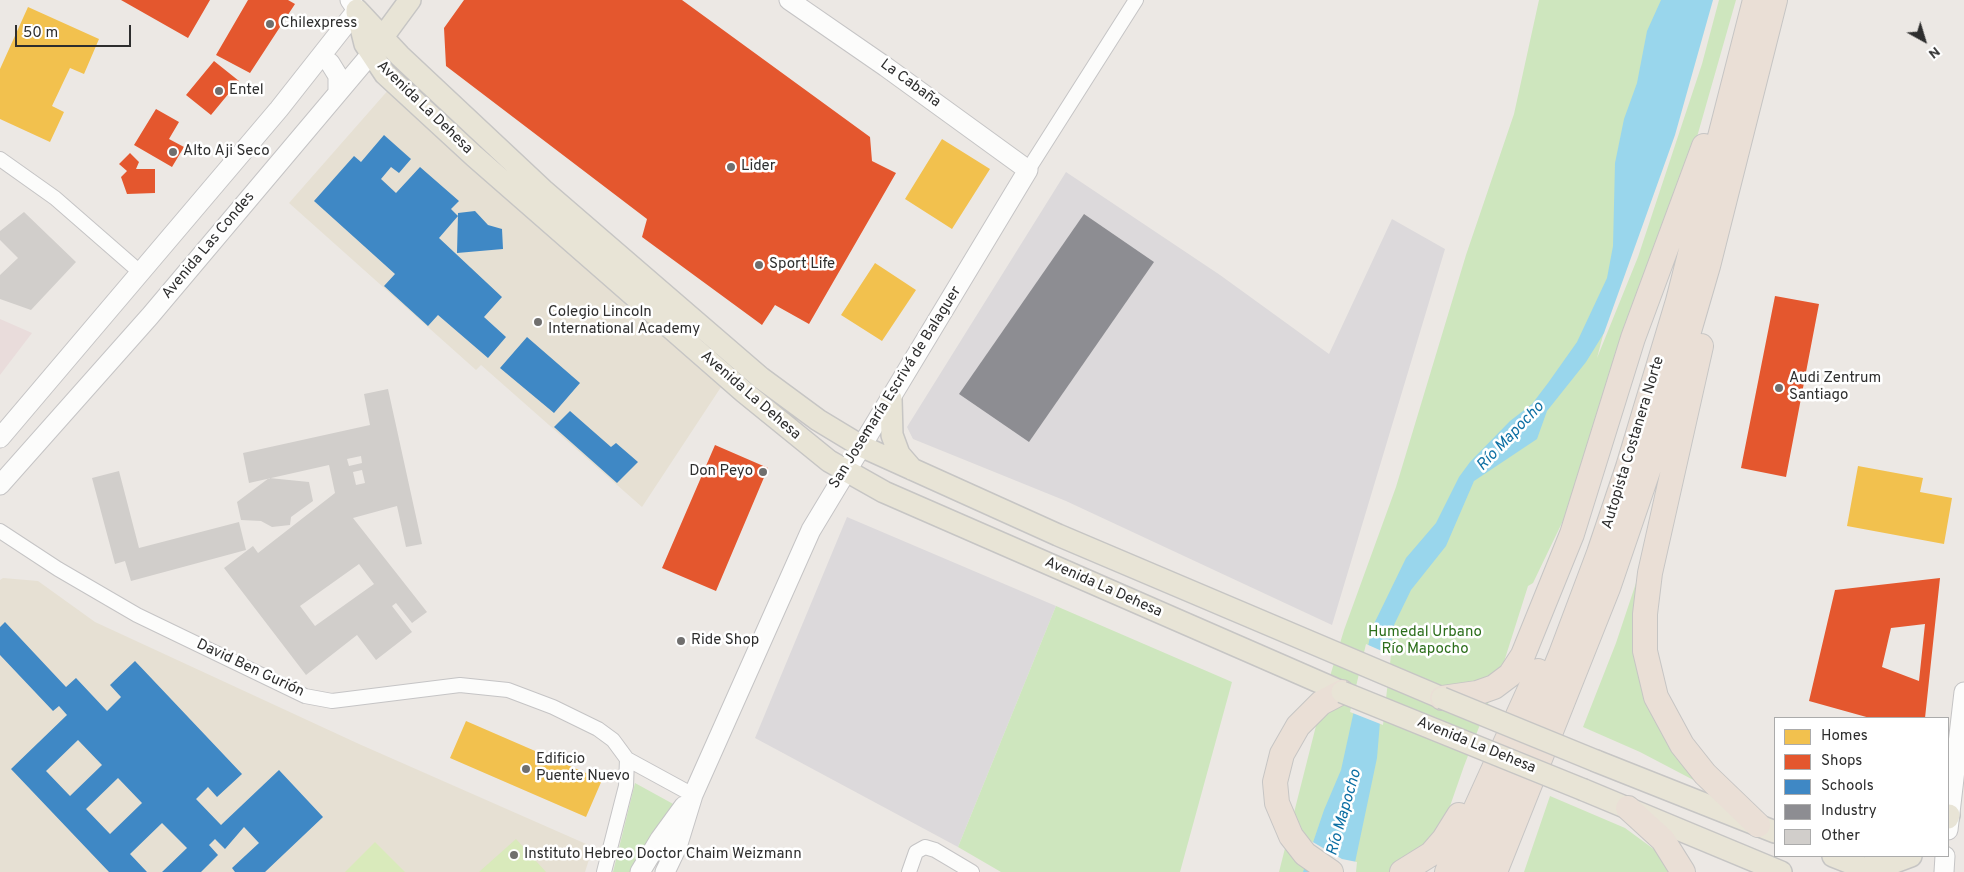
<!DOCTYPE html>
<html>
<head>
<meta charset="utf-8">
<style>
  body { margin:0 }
  #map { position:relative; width:1964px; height:872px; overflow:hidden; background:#ece8e4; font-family:Overpass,sans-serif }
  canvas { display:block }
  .legend { position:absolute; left:1774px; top:717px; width:175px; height:140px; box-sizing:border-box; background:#fff; border:1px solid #ababab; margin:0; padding:6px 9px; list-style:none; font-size:15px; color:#2e2e2e }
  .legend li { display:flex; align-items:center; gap:10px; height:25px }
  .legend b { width:25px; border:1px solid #ababab }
  .north { position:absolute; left:1899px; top:15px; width:50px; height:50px; -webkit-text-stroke:4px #fff; paint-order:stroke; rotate:141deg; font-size:14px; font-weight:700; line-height:20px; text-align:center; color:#2e2e2e }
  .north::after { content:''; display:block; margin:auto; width:18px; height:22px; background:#2e2e2e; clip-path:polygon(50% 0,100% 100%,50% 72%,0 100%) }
  .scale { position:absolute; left:15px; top:25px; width:116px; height:22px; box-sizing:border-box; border:2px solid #2e2e2e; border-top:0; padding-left:6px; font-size:15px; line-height:18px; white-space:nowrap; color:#2e2e2e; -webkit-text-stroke:4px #fff; paint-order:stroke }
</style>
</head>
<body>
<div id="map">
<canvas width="1964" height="872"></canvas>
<ul class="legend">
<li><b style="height:14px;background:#f2c14e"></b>Homes</li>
<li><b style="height:14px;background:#e4572e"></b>Shops</li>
<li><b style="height:14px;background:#3f88c5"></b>Schools</li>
<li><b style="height:14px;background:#8d8d92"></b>Industry</li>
<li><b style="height:14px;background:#d1cecb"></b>Other</li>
</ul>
<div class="north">N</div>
<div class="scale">50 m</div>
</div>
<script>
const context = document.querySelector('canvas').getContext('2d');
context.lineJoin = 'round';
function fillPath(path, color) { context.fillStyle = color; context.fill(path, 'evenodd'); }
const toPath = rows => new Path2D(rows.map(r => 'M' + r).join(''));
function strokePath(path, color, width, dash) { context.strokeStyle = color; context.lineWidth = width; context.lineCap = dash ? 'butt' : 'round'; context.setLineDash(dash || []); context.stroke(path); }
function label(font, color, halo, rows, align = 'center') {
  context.font = font + ' Overpass,sans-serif'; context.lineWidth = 5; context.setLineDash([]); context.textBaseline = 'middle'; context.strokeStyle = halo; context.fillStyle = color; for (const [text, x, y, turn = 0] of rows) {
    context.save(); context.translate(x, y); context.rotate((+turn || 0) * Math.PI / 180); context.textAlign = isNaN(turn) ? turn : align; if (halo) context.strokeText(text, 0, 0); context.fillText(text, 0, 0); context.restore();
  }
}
const industrial = toPath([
  [1066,172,1220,275,1329,354,1392,219,1445,249,1332,625,1066,501,913,439,907,427],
  [847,517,1056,606,958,847,755,738]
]);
const education = toPath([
  [390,88,723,384,642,507,481,365,476,370,289,203],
  [3,578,38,581,95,622,359,744,593,847,585,872,0,872,0,580]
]);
const medical = toPath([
  [0,319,32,333,0,375]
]);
const green = toPath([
  [1539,0,1711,0,1607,320,1597,358,1638,257,1702,64,1719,0,1736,0,1689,165,1571,504,1533,583,1528,586,1503,665,1464,766,1427,872,1279,872,1321,706,1344,630,1396,487,1466,255,1514,114],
  [1643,562,1643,635,1703,785,1640,752,1583,727,1616,643],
  [1056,606,1232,682,1180,872,1001,872,958,847],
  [635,783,675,805,632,872,613,872],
  [1550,796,1625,828,1655,850,1670,872,1524,872]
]);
const pitch = toPath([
  [516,839,546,872,479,872],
  [375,842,405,872,345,872]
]);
const water = toPath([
  [1661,0,1713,0,1675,135,1604,333,1586,362,1547,411,1537,439,1474,481,1446,546,1411,590,1394,625,1382,698,1377,758,1353,872,1303,872,1324,810,1341,770,1372,628,1406,558,1436,523,1459,477,1470,462,1510,421,1532,404,1548,383,1577,342,1607,278,1613,246,1615,163,1624,119,1637,83,1647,31]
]);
const pier = toPath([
  [1366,644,1391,655,1383,725,1350,712],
  [1311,841,1342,859,1357,862,1356,872,1316,872,1304,864]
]);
const homes = toPath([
  [28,7,99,39,84,74,70,68,52,106,64,112,50,142,0,119,0,69],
  [942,139,990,169,952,229,905,199],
  [875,263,916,290,882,341,841,315],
  [1858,466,1923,478,1920,492,1952,498,1944,544,1847,526],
  [466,721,602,780,586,817,450,758]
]);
const shops = toPath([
  [121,0,210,0,188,38],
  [248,0,288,0,295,4,250,73,216,55],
  [464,0,682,0,870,137,872,161,896,173,809,324,775,305,762,325,642,237,647,219,446,66,444,28],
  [214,61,239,81,211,115,186,95],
  [156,109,179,122,169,139,184,147,172,167,134,145],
  [130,153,139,162,136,169,155,169,155,193,127,194,121,177,127,171,119,164],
  [1775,296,1819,304,1786,477,1741,468],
  [715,445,768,468,716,591,662,568],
  [1940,578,1925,718,1870,718,1809,701,1835,590],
  [1925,624,1919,681,1882,667,1891,628]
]);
const schools = toPath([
  [384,135,411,159,399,173,391,167,381,179,396,193,420,167,459,201,451,209,458,216,439,238,502,297,484,317,506,337,488,358,438,315,428,326,384,286,395,274,314,201,354,156,361,162],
  [475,211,488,225,502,229,503,249,457,253,458,213],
  [527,337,580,383,554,413,500,368],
  [570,411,611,447,616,443,638,462,617,483,554,427],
  [5,622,66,687,76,678,107,711,121,697,110,685,135,661,242,774,217,797,208,787,196,799,221,825,279,770,323,817,265,872,235,872,232,868,259,843,244,827,225,849,215,839,209,845,218,855,201,872,162,872,187,848,162,823,130,854,147,872,109,872,11,769,67,715,59,706,53,711,0,655,0,627],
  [78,740,102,765,70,796,46,771],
  [118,778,142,803,110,834,86,809]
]);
const industry = toPath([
  [1084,214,1154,262,1029,442,959,394]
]);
const building = toPath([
  [24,212,76,262,31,310,0,299,0,275,18,258,0,240,0,231],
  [388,389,422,544,406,547,397,506,353,518,427,612,412,623,396,603,392,606,412,632,376,660,357,635,306,675,224,568,253,546,258,553,335,493,329,465,249,483,243,453,370,425,364,394],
  [361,456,362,463,349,466,347,459],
  [362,470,365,483,356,485,353,472],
  [359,564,374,584,315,626,300,606],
  [119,471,139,548,239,522,246,550,131,581,125,561,115,564,92,478],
  [269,478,309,482,313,501,291,517,290,525,272,527,261,521,241,520,237,502]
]);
const street = toPath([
  [0,159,55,198,141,273],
  [1028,170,1136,0],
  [0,531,58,569,137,615,305,696,332,701,460,685,508,690,553,707,598,729,613,740,627,759,693,795],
  [604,872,626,786,627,759],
  [909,872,916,852,925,847,935,850,972,872]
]);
const secondary = toPath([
  [321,56,330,63,338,76,338,93],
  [0,438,279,109,357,10,350,0],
  [0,485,150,316,370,55],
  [1948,830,1964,692],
  [640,872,660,839,684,806],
  [665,872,677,847,693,795,811,530,1028,170,886,67,789,0],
  [1944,872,1945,856]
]);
const primary = toPath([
  [357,10,400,56,543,190,761,378,818,420,861,446,1058,535,1442,698],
  [357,12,365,44,385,74,474,156,744,392,829,461,884,492,1342,692],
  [374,49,410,0],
  [891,399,892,435,899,454,912,469],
  [1596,761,1775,832],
  [1584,790,1781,872],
  [1948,818,1949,815],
  [1833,856,1873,872],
  [1863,868,1887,865,1911,856]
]);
const highway = toPath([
  [1701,346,1650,573,1645,614,1645,651,1656,697,1682,745,1705,774,1758,825],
  [1442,698,1477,693,1494,687,1510,675,1523,655,1572,534,1633,338,1704,146],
  [1628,808,1663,840,1683,872],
  [1331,872,1305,854,1291,836,1277,803,1275,782,1282,754,1298,726,1321,703,1342,692],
  [1402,872,1431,854,1444,839,1459,815],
  [1447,872,1538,671],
  [1472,872,1561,654,1599,553,1628,467,1678,301,1755,0],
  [1495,872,1608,588,1650,465,1708,266,1775,0]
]);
const primaryBridge = toPath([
  [1342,692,1584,790],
  [1442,698,1596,761]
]);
const markers = [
  [270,24,5,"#706f6e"],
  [219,91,5,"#706f6e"],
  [173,152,5,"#706f6e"],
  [731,167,5,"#706f6e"],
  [759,265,5,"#706f6e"],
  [538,322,5,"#706f6e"],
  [1779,388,5,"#706f6e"],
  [763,472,5,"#706f6e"],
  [681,641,5,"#706f6e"],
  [526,769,5,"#706f6e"],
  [514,855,5,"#706f6e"]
];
const poiNames = [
  ["Chilexpress",280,24],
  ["Entel",229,91],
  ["Alto Aji Seco",183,152],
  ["Lider",741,167],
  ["Sport Life",769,265],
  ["Colegio Lincoln",548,313],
  ["International Academy",548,330],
  ["Audi Zentrum",1789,379],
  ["Santiago",1789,396],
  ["Don Peyo",753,472,"right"],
  ["Ride Shop",691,641],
  ["Edificio",536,760],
  ["Puente Nuevo",536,777],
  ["Instituto Hebreo Doctor Chaim Weizmann",524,855]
];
const streetNames = [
  ["La Cabaña",910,84,36],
  ["Avenida La Dehesa",424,108,44],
  ["Avenida Las Condes",209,246,-50],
  ["San Josemaría Escrivá de Balaguer",896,388,-58],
  ["Avenida La Dehesa",750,396,41],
  ["Autopista Costanera Norte",1634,443,-73],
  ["Avenida La Dehesa",1103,588,24],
  ["David Ben Gurión",250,669,25],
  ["Avenida La Dehesa",1476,746,22]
];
const parkNames = [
  ["Humedal Urbano",1425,633],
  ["Río Mapocho",1425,650]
];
const waterNames = [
  ["Río Mapocho",1511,437,-46],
  ["Río Mapocho",1345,813,-74]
];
fillPath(industrial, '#dcd9db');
fillPath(education, '#e6e0d3');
fillPath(medical, '#e9dcdb');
fillPath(green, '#cee6be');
fillPath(pitch, '#d9eabb');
fillPath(water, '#99d6ec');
fillPath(pier, '#ece8e4');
fillPath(homes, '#f2c14e');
fillPath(shops, '#e4572e');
fillPath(schools, '#3f88c5');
fillPath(industry, '#8d8d92');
fillPath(building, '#d1cecb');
strokePath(street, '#c5c4c5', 16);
strokePath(secondary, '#c5c4c5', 21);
strokePath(primary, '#c6c5c4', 24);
strokePath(highway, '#c6c5c4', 26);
strokePath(street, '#fcfcfb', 14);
strokePath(secondary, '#fcfcfb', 19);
strokePath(primary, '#e8e4d6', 21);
strokePath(highway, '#eadfd6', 24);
strokePath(primaryBridge, '#c6c5c4', 24, []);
strokePath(primaryBridge, '#e8e4d6', 21);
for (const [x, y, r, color] of markers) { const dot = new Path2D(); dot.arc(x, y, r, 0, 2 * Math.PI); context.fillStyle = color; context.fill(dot); strokePath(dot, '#fff', 2); }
label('15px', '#2e2e2e', '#fff', poiNames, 'left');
label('15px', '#2e2e2e', '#fff', streetNames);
label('15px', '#2c6e1b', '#fff', parkNames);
label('italic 16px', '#0d6fa3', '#fff', waterNames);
</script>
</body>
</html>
